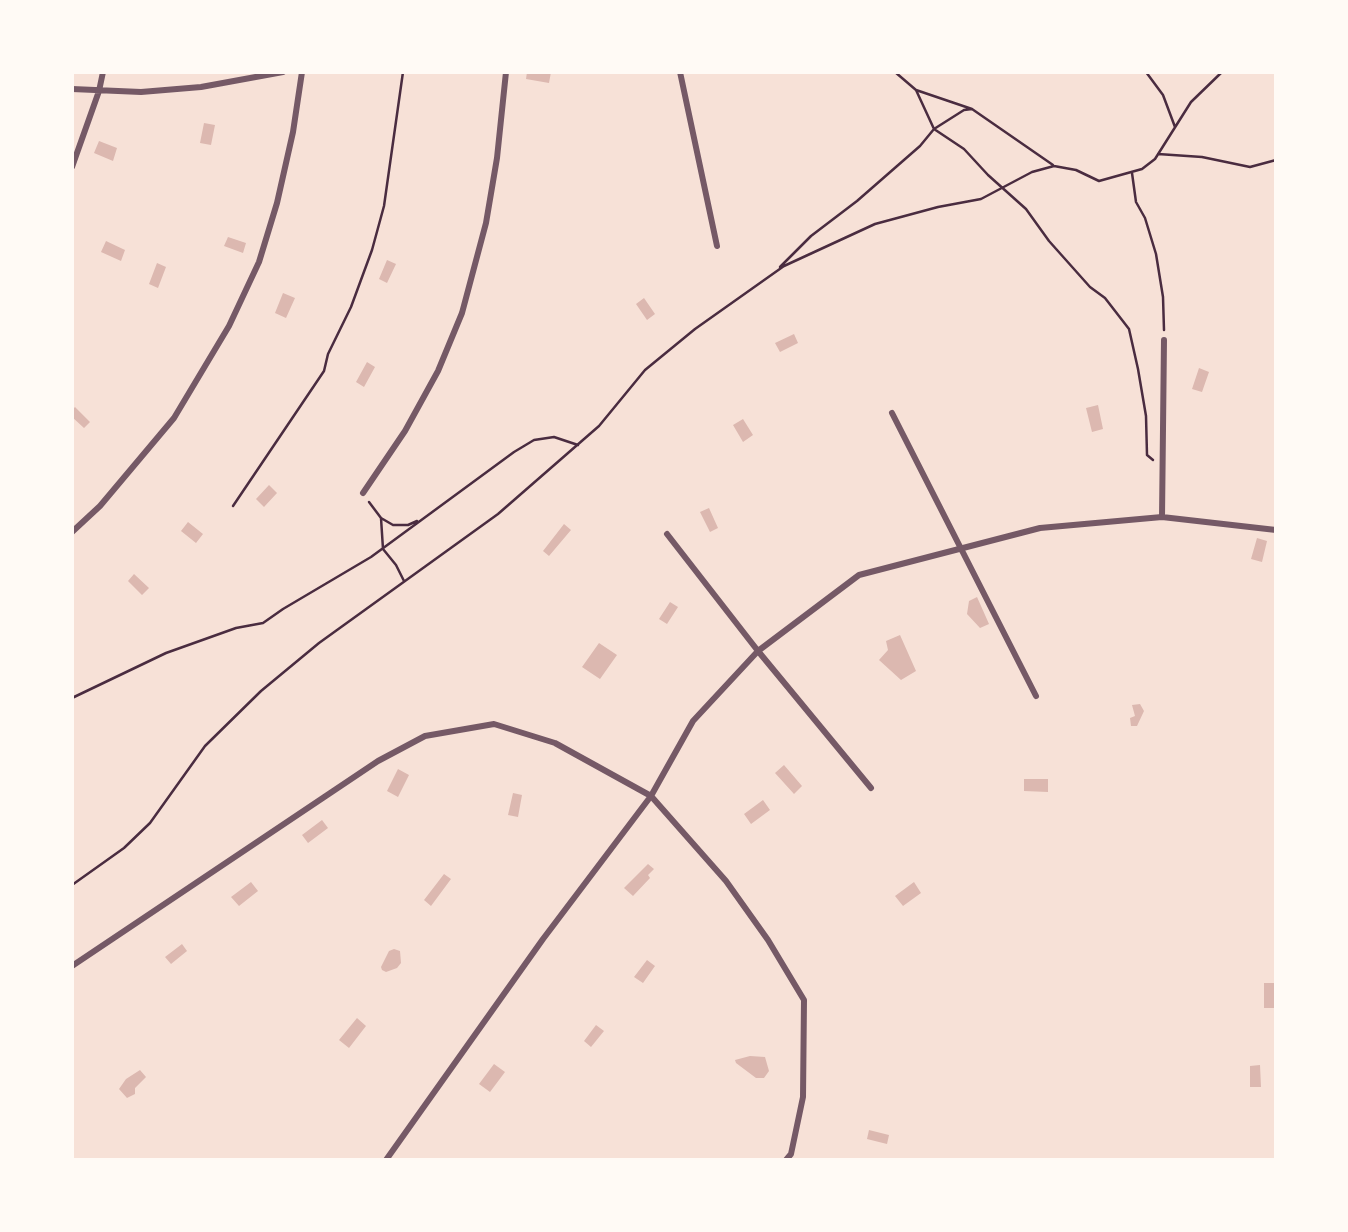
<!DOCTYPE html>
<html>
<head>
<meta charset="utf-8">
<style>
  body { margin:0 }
  #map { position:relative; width:1348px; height:1232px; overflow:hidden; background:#f7e1d7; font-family:"PT Sans",sans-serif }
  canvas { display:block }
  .frame { position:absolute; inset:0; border:74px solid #fffaf5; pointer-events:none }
</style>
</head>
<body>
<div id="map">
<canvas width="1348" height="1232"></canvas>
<div class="frame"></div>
</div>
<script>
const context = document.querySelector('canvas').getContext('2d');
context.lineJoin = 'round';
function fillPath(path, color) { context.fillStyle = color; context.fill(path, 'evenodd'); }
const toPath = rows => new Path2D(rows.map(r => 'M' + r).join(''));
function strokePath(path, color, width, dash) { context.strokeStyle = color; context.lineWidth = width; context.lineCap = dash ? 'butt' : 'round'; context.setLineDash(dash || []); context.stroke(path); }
const water = toPath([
  [527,72,551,72,549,83,526,79],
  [204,123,215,125,211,145,200,143],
  [99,141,117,148,113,161,94,153],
  [228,237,246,243,243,253,224,246],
  [106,241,125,250,121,261,101,252],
  [387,260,396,264,387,283,379,279],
  [157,263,166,267,158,288,149,284],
  [283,293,295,298,286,318,275,313],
  [644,298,655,314,647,320,636,304],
  [794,334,798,343,780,352,775,343],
  [367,362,375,367,364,387,356,382],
  [1199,368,1209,372,1202,392,1192,389],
  [1098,405,1103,429,1092,432,1086,408],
  [75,407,90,422,84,428,72,417,72,410],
  [743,419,753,435,743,442,733,425],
  [269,485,277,493,264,507,256,499],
  [709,508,718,528,710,532,700,512],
  [188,522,203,534,196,543,181,531],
  [564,524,571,530,549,556,543,551],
  [1257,538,1267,541,1262,562,1251,559],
  [134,574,149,588,142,595,128,581],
  [977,597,989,624,980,628,967,614,969,601],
  [670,602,678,607,667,624,659,619],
  [900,635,916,671,901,680,879,660,888,650,886,641],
  [599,643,617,655,600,679,582,667],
  [1140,704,1144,711,1137,726,1131,726,1130,718,1135,716,1132,705],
  [784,765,802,786,794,794,775,773],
  [398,769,409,775,398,797,387,791],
  [1024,779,1048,779,1048,792,1024,791],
  [513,793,522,795,518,817,508,815],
  [763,800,770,810,751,824,744,814],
  [322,820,328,828,308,843,302,835],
  [648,864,654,869,648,875,650,878,633,896,624,888],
  [444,874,451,879,431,906,424,900],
  [251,882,258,891,239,906,231,897],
  [914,882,921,893,903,906,895,896],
  [182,944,187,951,171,964,165,957],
  [394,949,400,951,401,963,397,968,386,972,382,970,381,967,389,951],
  [647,960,655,966,643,983,634,977],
  [1264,983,1276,983,1276,1008,1264,1008],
  [357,1018,366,1026,349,1048,339,1040],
  [596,1025,604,1031,591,1047,584,1041],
  [750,1056,765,1057,769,1071,764,1078,756,1078,736,1063,735,1060],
  [494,1064,505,1072,490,1092,479,1084],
  [1260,1065,1261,1087,1250,1087,1250,1066],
  [140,1070,146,1077,135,1088,135,1094,127,1098,119,1089,126,1079],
  [869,1130,889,1135,887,1144,867,1139]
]);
const path = toPath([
  [895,72,916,90,934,129,964,149,988,175,1026,209,1049,241,1090,287,1105,298,1129,329,1138,369,1146,416,1147,455,1153,460],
  [1146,72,1163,95,1175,127],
  [916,90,972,109,1053,165],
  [1158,154,1202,157,1250,167,1276,160],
  [1132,173,1136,202,1145,218,1156,254,1163,297,1164,330],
  [780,267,811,236,857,201,920,146,934,129,964,110,972,109],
  [369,502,381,518,393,525,408,525,417,521],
  [233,506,324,371,328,354,351,307,372,250,384,206,403,72],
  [381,518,383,549,396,565,404,581],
  [72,698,166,653,236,628,263,623,283,609,371,557,514,452,534,440,554,437,578,445],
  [72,885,124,848,150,823,205,746,261,691,319,643,498,514,599,426,645,370,695,329,784,266,875,224,938,207,981,199,1032,172,1054,166,1076,170,1099,181,1142,169,1155,159,1191,102,1222,72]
]);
const minor = toPath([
  [680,72,717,246],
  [72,89,141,92,201,87,283,72],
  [72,167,99,91,103,72],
  [892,413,1036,696],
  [363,493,405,431,438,371,462,313,486,223,497,158,506,72],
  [1162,517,1164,340],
  [72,532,100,506,174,418,229,326,259,262,277,203,293,132,302,72],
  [667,534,758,651,871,788],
  [72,966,378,761,425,736,494,724,555,743,651,796,726,881,768,940,804,1000,803,1097,791,1154,786,1160],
  [386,1160,543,939,651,796,693,721,758,651,859,575,1040,528,1162,517,1276,530]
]);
fillPath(water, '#dcb8b0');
strokePath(path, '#4a2c40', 2.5);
strokePath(minor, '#755966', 6);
</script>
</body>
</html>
